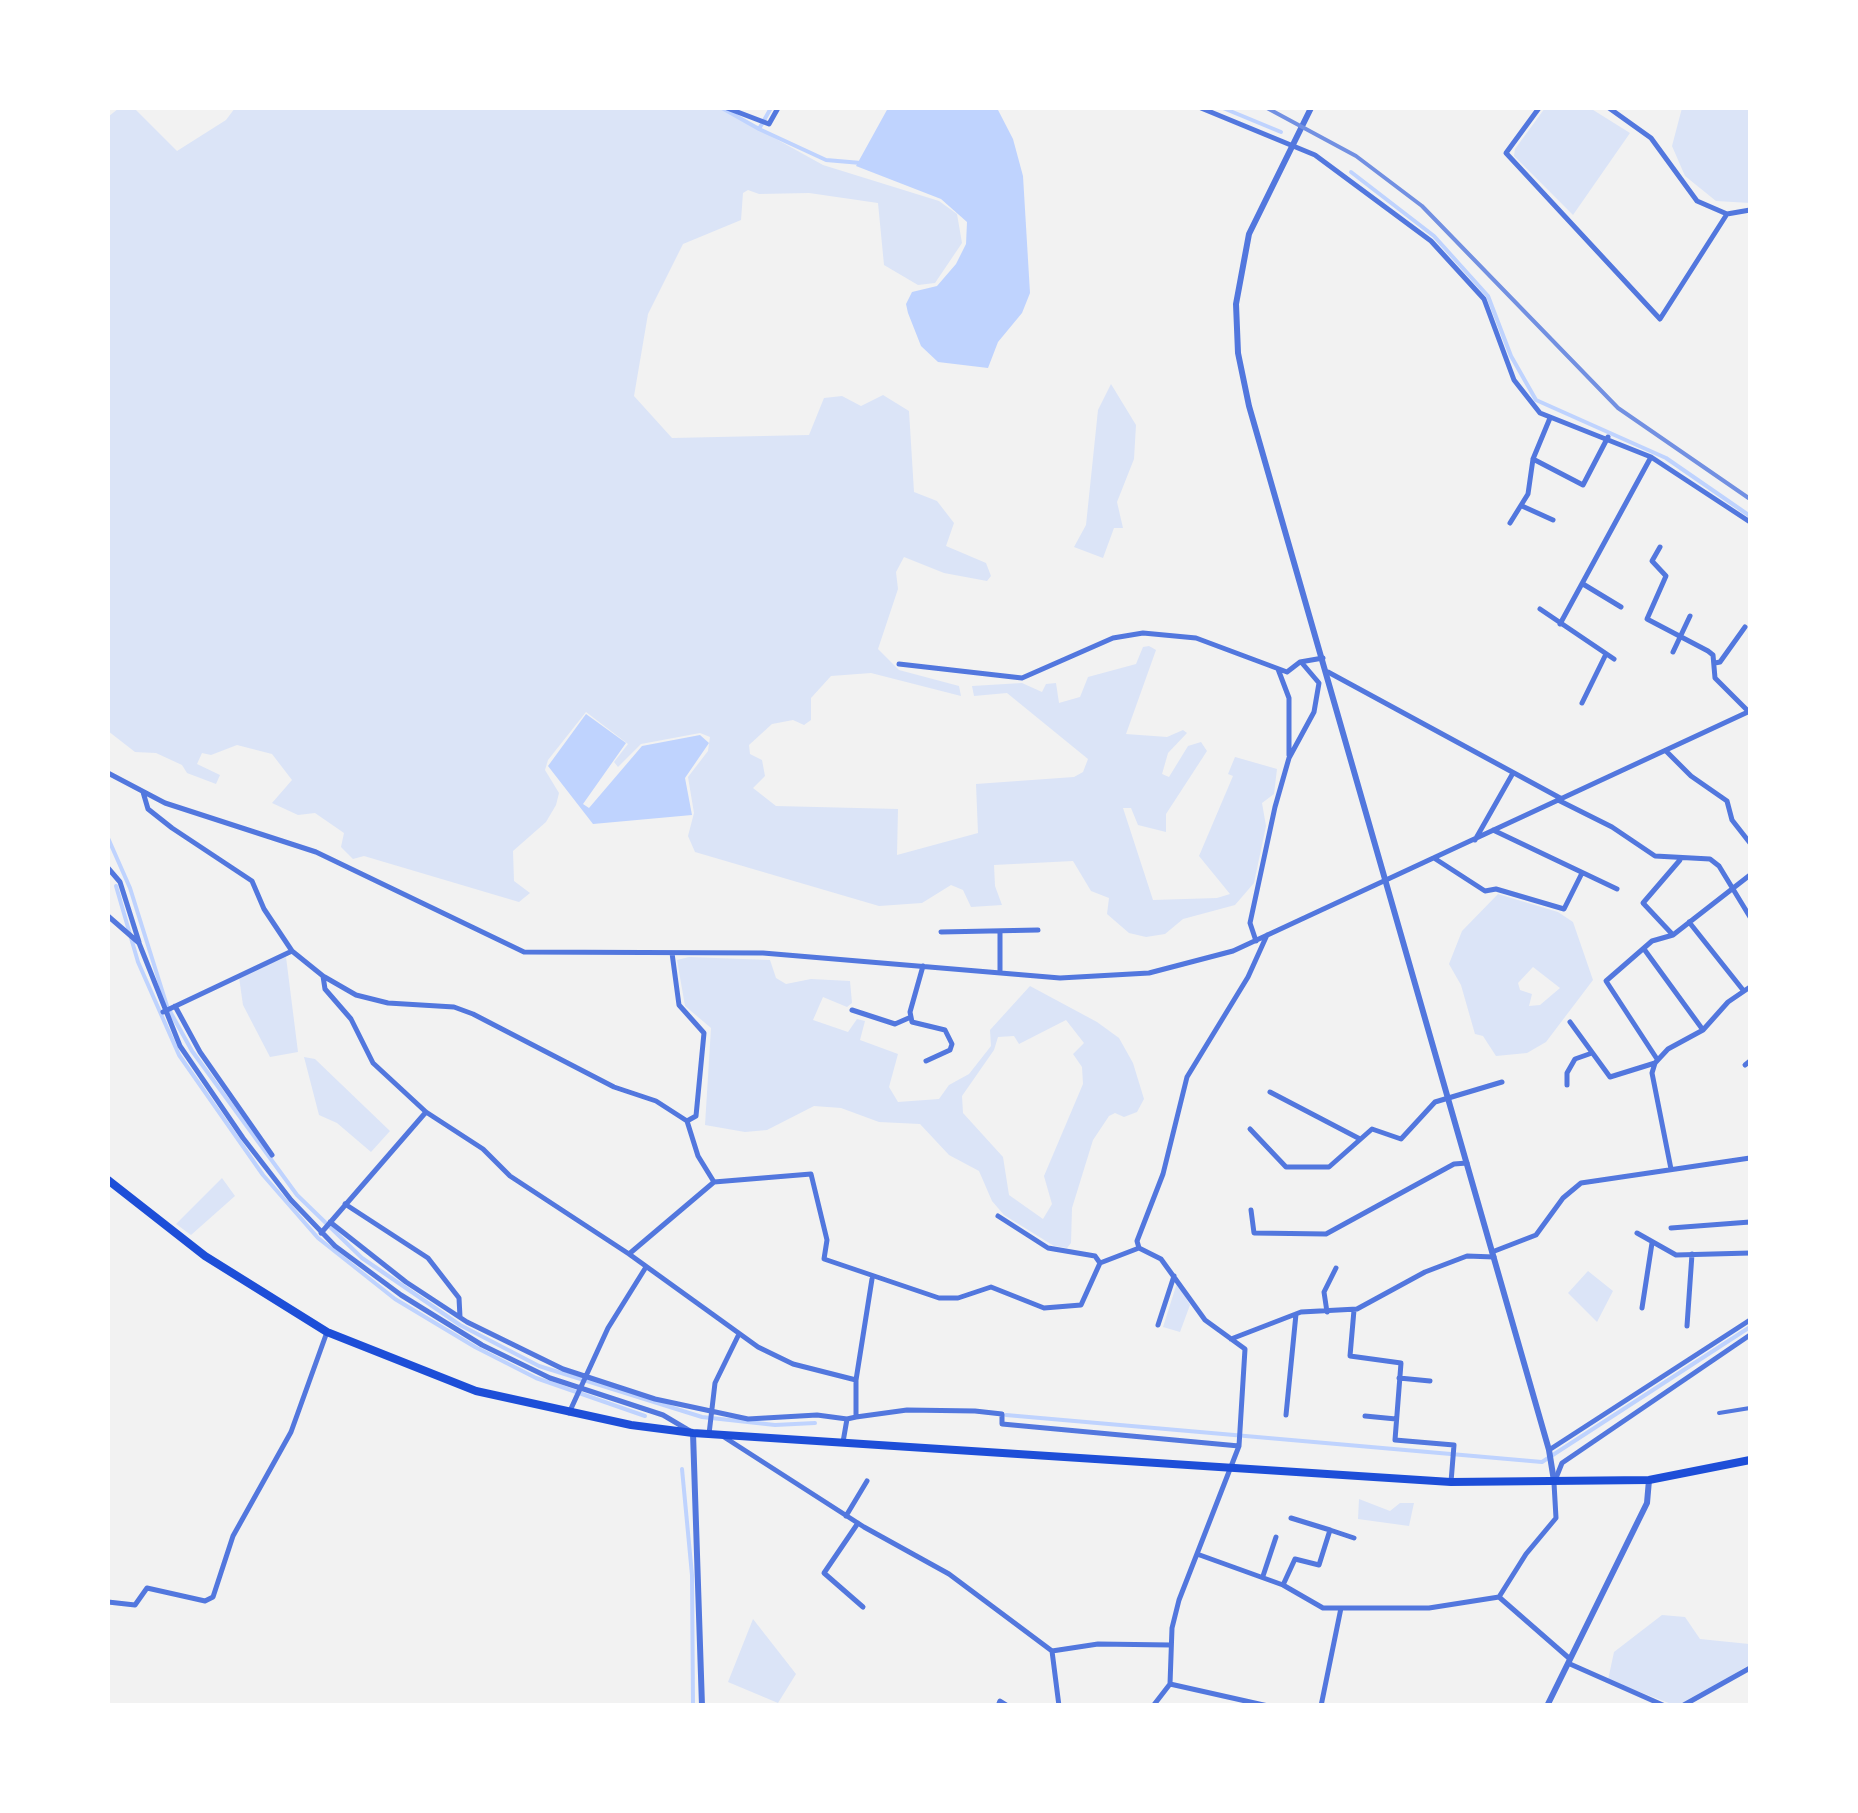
<!DOCTYPE html>
<html>
<head>
<meta charset="utf-8">
<style>
  body { margin:0 }
  #map { position:relative; width:1858px; height:1813px; overflow:hidden; background:#f2f2f2; font-family:"Source Serif 4",serif }
  canvas { display:block }
  .frame { position:absolute; inset:0; border:110px solid #fff; pointer-events:none }
</style>
</head>
<body>
<div id="map">
<canvas width="1858" height="1813"></canvas>
<div class="frame"></div>
</div>
<script>
const context = document.querySelector('canvas').getContext('2d');
context.lineJoin = 'round';
function fillPath(path, color) { context.fillStyle = color; context.fill(path, 'evenodd'); }
const toPath = rows => new Path2D(rows.map(r => 'M' + r).join(''));
function strokePath(path, color, width, dash) { context.strokeStyle = color; context.lineWidth = width; context.lineCap = dash ? 'butt' : 'round'; context.setLineDash(dash || []); context.stroke(path); }
const green = toPath([
  [119,108,134,108,177,151,226,120,235,108,720,108,823,165,939,201,957,214,962,243,935,283,918,285,884,265,878,203,809,193,759,194,748,190,743,193,741,220,683,244,648,314,634,396,672,438,809,435,824,398,842,396,861,406,883,395,909,411,914,492,937,501,954,523,946,546,986,563,991,576,987,581,944,573,904,557,896,572,898,589,878,649,899,670,959,686,961,696,871,673,831,676,811,698,811,720,804,725,793,720,772,724,749,745,750,754,762,760,765,776,753,788,776,806,898,809,897,855,978,833,976,784,1074,777,1083,772,1088,759,1007,693,974,696,972,686,1022,683,1042,692,1046,684,1056,683,1059,703,1080,697,1088,677,1136,664,1143,647,1149,646,1156,650,1126,734,1167,737,1183,730,1187,733,1168,753,1162,774,1169,777,1188,746,1201,742,1207,751,1166,814,1166,832,1138,825,1131,808,1123,808,1153,900,1217,898,1230,894,1199,856,1233,776,1228,774,1235,757,1277,769,1274,794,1262,803,1266,826,1254,883,1235,905,1183,919,1165,934,1146,937,1129,933,1107,914,1109,898,1091,891,1073,861,994,865,995,886,1002,905,971,907,963,890,951,885,922,903,879,906,695,852,688,836,694,813,688,777,708,751,710,737,700,733,641,744,618,767,614,762,628,744,586,712,548,760,545,770,559,793,556,805,546,822,513,851,514,881,530,893,519,902,364,856,353,859,341,847,344,833,315,813,298,815,272,803,292,780,272,754,237,745,211,755,202,753,197,764,220,775,216,784,187,773,182,765,156,753,135,752,108,731,108,117],
  [1545,108,1590,108,1630,133,1573,215,1514,156,1515,149],
  [1682,108,1750,108,1750,203,1716,201,1685,176,1672,146],
  [1111,384,1136,425,1134,459,1117,502,1123,528,1114,528,1103,558,1074,547,1086,525,1098,410],
  [1498,894,1558,912,1573,922,1593,980,1546,1042,1527,1053,1496,1056,1483,1036,1475,1034,1461,985,1449,964,1462,931],
  [1533,967,1560,988,1540,1005,1529,1006,1532,994,1520,990,1518,983],
  [286,957,298,1052,270,1057,243,1005,239,977],
  [689,957,770,960,776,978,786,984,811,979,850,981,852,1003,847,1007,823,997,813,1020,848,1032,857,1019,865,1021,860,1040,898,1054,889,1087,898,1102,939,1099,949,1085,969,1074,991,1046,990,1030,1030,986,1097,1022,1119,1038,1133,1063,1144,1099,1137,1112,1124,1117,1115,1113,1109,1116,1093,1140,1072,1208,1071,1243,1067,1248,1054,1246,1004,1215,992,1201,979,1171,949,1155,920,1124,879,1122,841,1108,814,1106,767,1130,745,1132,705,1125,711,1028,685,1006,677,960],
  [1066,1020,1084,1043,1073,1054,1082,1067,1083,1084,1044,1176,1052,1204,1043,1219,1009,1195,1003,1157,963,1113,962,1096,994,1050,998,1037,1014,1036,1019,1044],
  [304,1057,315,1059,390,1131,371,1152,337,1123,319,1115],
  [222,1178,235,1196,191,1235,176,1224],
  [1588,1271,1613,1291,1597,1322,1568,1293],
  [1177,1283,1190,1305,1180,1332,1163,1327],
  [1359,1499,1390,1511,1400,1503,1414,1503,1409,1526,1358,1519],
  [1662,1615,1685,1617,1700,1639,1749,1644,1749,1665,1691,1700,1674,1705,1608,1680,1614,1652],
  [753,1619,796,1674,778,1703,728,1682]
]);
const water = toPath([
  [888,108,997,108,1013,139,1023,176,1030,293,1022,313,998,342,988,368,938,362,921,346,908,313,906,304,912,292,937,286,956,264,966,244,967,222,941,199,856,166],
  [586,714,626,743,583,804,589,808,642,746,700,735,709,743,685,778,692,815,593,824,548,766]
]);
const stream = toPath([
  [722,108,759,129,771,108],
  [1223,108,1281,132],
  [759,129,826,160,861,163],
  [1351,172,1434,236,1488,296,1511,356,1536,400,1666,458,1750,516],
  [108,838,130,888,167,1006,192,1051,297,1195,362,1258,460,1325,539,1366,702,1417,775,1425,815,1423],
  [116,886,138,962,179,1055,263,1175,318,1238,395,1299,475,1347,536,1378,645,1416],
  [1006,1415,1542,1462,1750,1327],
  [682,1469,692,1575,693,1706]
]);
const pedestrian = toPath([
  [1719,1413,1750,1408]
]);
const minor = toPath([
  [727,108,769,124,778,108],
  [1201,108,1315,155,1431,241,1484,299,1514,380,1540,413,1651,457,1750,522],
  [1539,108,1506,153,1660,319,1727,214],
  [1609,108,1651,138,1697,201,1727,214,1750,210],
  [1533,459,1583,485,1608,437],
  [1522,506,1553,520],
  [1510,523,1528,494,1533,459,1550,418],
  [1660,547,1652,561,1666,576,1647,619,1708,651,1713,655,1715,678,1749,712],
  [1583,584,1621,607],
  [1540,609,1614,659],
  [1560,624,1651,457],
  [1673,652,1690,616],
  [1715,663,1720,662,1745,627],
  [899,664,1022,678,1113,638,1143,633,1196,638,1287,672,1300,662,1323,658],
  [1278,669,1289,698,1289,755],
  [1328,672,1562,799],
  [1582,703,1606,654],
  [1666,751,1691,776,1727,801,1732,820,1750,843],
  [108,773,165,803,316,852,524,952,763,953,1060,978,1149,973,1233,951,1750,711],
  [143,792,148,809,172,828,252,881,264,909,292,951,323,976,356,995,388,1003,454,1007,473,1014,614,1087,656,1101,687,1121,698,1156,714,1182],
  [1558,800,1612,827,1655,856,1710,859,1719,866,1750,917],
  [1493,830,1617,889],
  [1475,840,1513,773],
  [1434,858,1485,891,1496,889,1564,909,1582,873],
  [108,868,120,882,139,942],
  [108,916,139,943,180,1046,243,1138,291,1200,335,1246,401,1295,482,1345,550,1378,663,1415,690,1431],
  [1689,922,1743,990],
  [1000,931,1000,973],
  [941,932,1038,930],
  [1673,935,1643,903,1680,860],
  [1256,941,1250,923,1275,807,1289,758,1314,712,1319,683,1302,663],
  [1644,949,1703,1030],
  [672,953,679,1005,704,1033,696,1116,687,1121],
  [923,966,910,1012,912,1022,945,1030,952,1044,950,1050,926,1061],
  [323,976,325,989,351,1019,373,1063,426,1112,483,1149,510,1176,629,1254,758,1347,793,1364,856,1380],
  [175,1006,200,1052,272,1155],
  [852,1010,895,1024,911,1017],
  [163,1012,292,951],
  [1570,1022,1610,1077,1655,1063],
  [1657,1059,1606,981,1652,941,1673,935,1750,875],
  [1745,1065,1750,1061],
  [1567,1085,1567,1073,1575,1059,1592,1053],
  [1270,1092,1360,1139],
  [1250,1129,1286,1167,1329,1167,1372,1129,1401,1139,1435,1102,1502,1082],
  [1671,1169,1652,1073,1655,1063,1668,1049,1703,1030,1728,1002,1750,987],
  [345,1204,428,1258,459,1298,460,1317],
  [1251,1210,1254,1233,1326,1234,1454,1164,1467,1163],
  [998,1216,1048,1248,1095,1256,1100,1263],
  [330,1222,406,1282,467,1322,563,1369,655,1399,748,1419,817,1415,847,1419],
  [1671,1228,1750,1222],
  [321,1233,426,1112],
  [1637,1233,1676,1255,1750,1253],
  [1492,1252,1536,1235,1563,1198,1581,1183,1750,1158],
  [629,1254,714,1182,811,1174,827,1240,824,1259,939,1298,958,1298,991,1287,1044,1308,1081,1305,1100,1263,1139,1248],
  [1642,1308,1652,1243],
  [1354,1310,1350,1356,1401,1363,1395,1440,1454,1445,1451,1482],
  [1327,1312,1324,1292,1336,1268],
  [1158,1325,1174,1276],
  [1687,1326,1692,1254],
  [1231,1339,1301,1312,1357,1309,1425,1272,1467,1256,1494,1257],
  [1399,1378,1430,1381],
  [569,1413,608,1328,646,1267],
  [1286,1415,1296,1314],
  [1365,1416,1396,1419],
  [856,1417,907,1410,975,1411,1002,1414,1002,1424,1239,1446],
  [709,1434,715,1383,739,1334],
  [724,1437,864,1527,949,1574,1052,1651,1059,1706],
  [843,1442,847,1419,856,1417,856,1380,872,1279],
  [1549,1450,1750,1320],
  [846,1516,867,1481],
  [858,1523,824,1573,863,1607],
  [1330,1530,1354,1538],
  [1197,1554,1283,1585,1323,1608,1429,1608,1499,1597,1570,1659],
  [1263,1576,1276,1537],
  [1283,1585,1295,1559,1319,1565,1330,1530,1291,1518],
  [1499,1597,1526,1554,1556,1518,1554,1483,1562,1463,1750,1335],
  [108,1602,135,1605,147,1588,205,1601,213,1597,233,1536,291,1432,327,1332],
  [1052,1651,1098,1644,1171,1645],
  [1570,1664,1665,1706],
  [1170,1684,1268,1706],
  [998,1706,1000,1701,1008,1706],
  [1153,1706,1170,1684,1172,1628,1179,1600,1239,1446,1245,1349,1205,1320,1161,1259,1139,1248,1137,1241,1163,1174,1187,1077,1248,977,1267,935],
  [1321,1706,1341,1608],
  [1682,1706,1750,1668]
]);
const tertiary = toPath([
  [1311,108,1249,234,1236,304,1238,353,1249,406,1549,1450,1554,1481],
  [693,1433,702,1706],
  [1547,1706,1647,1503,1649,1480]
]);
const trunk = toPath([
  [108,1180,205,1256,327,1332,476,1391,631,1425,693,1433,1451,1482,1649,1480,1750,1460]
]);
const rail = toPath([
  [1267,108,1356,156,1422,206,1618,408,1750,499]
]);
fillPath(green, '#dbe4f7');
fillPath(water, '#bfd3fe');
strokePath(stream, '#bfd3fe', 4);
strokePath(pedestrian, '#5277de', 4);
strokePath(minor, '#5277de', 5);
strokePath(tertiary, '#5277de', 6);
strokePath(trunk, '#1d4ed8', 8);
strokePath(rail, '#7290e2', 4);
</script>
</body>
</html>
